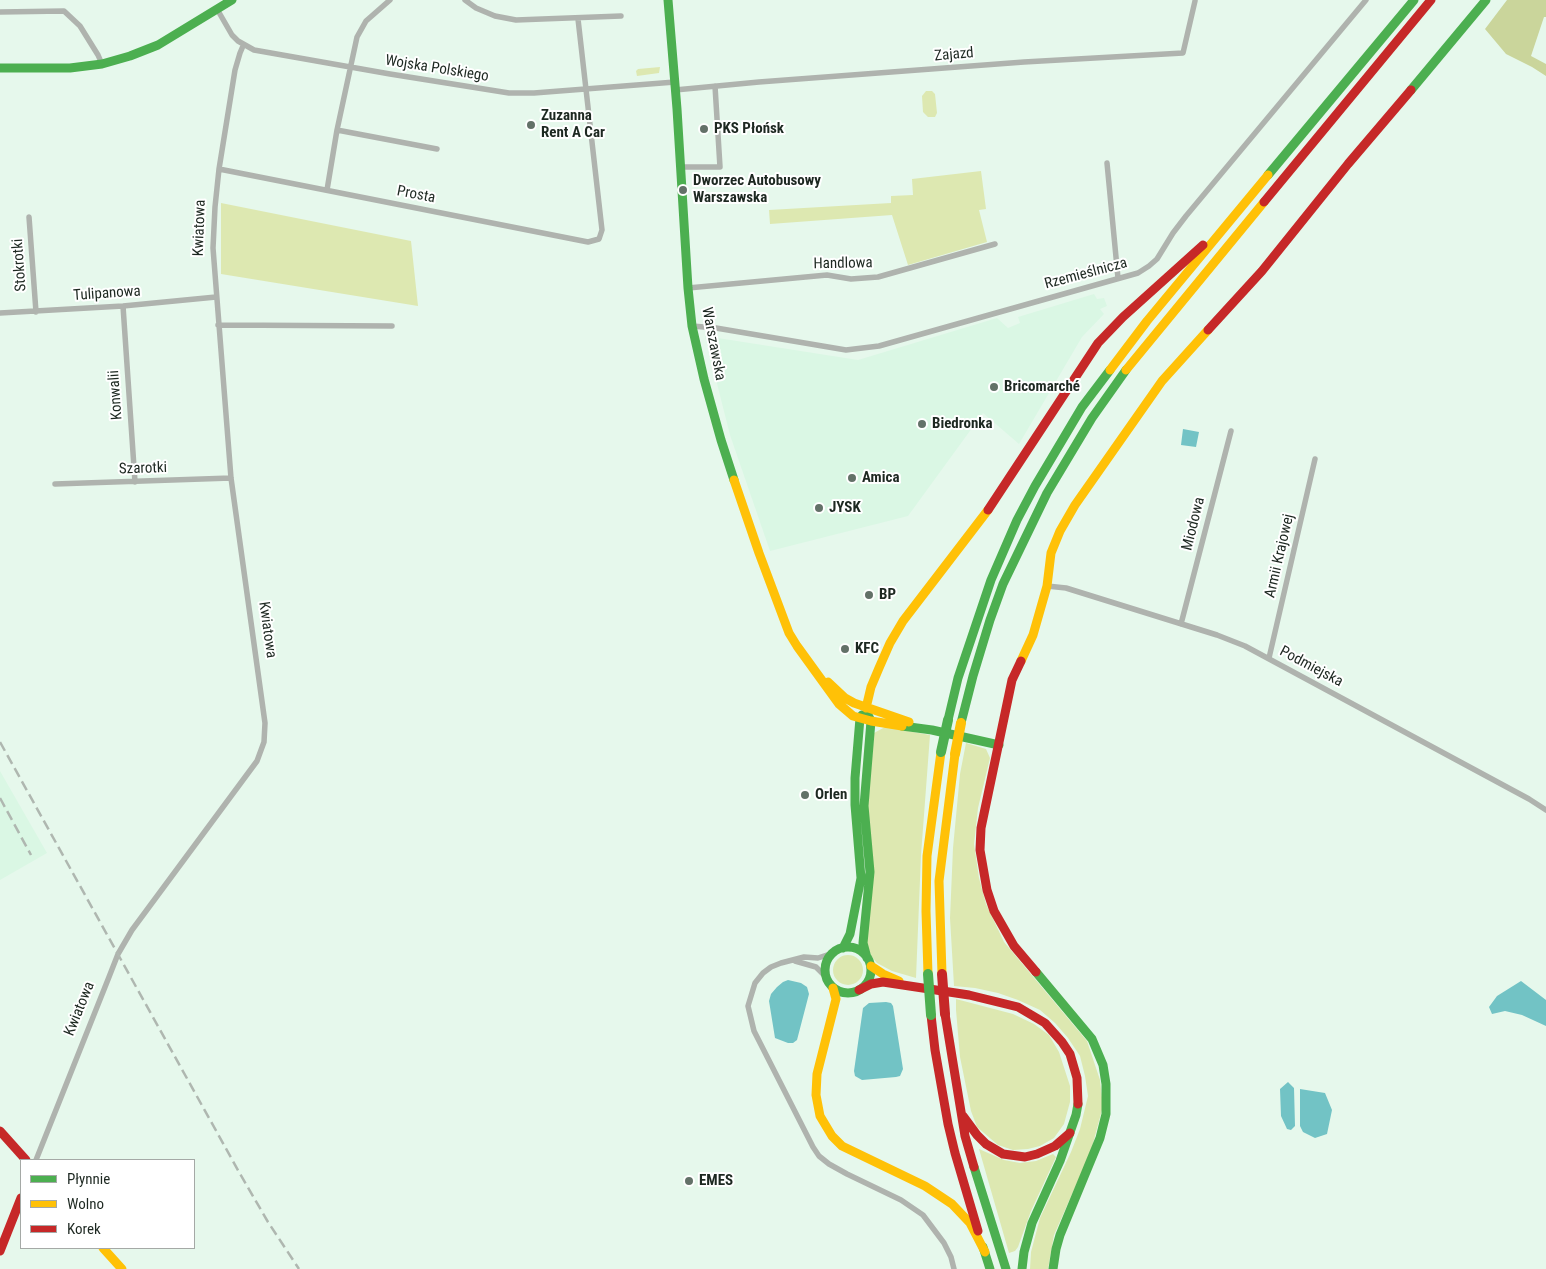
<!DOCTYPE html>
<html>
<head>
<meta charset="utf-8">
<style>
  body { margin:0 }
  #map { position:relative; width:1546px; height:1269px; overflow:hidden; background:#e6f8ec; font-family:"Roboto Condensed",sans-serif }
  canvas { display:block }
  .legend { position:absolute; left:20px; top:1159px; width:175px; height:90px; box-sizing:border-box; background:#fff; border:1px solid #a5a9a6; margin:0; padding:6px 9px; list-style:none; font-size:15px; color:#1d2821 }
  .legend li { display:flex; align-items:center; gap:10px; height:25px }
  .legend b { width:25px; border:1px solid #a5a9a6 }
</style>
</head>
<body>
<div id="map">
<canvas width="1546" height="1269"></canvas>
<ul class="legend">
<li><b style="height:6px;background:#4caf50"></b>Płynnie</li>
<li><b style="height:6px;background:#ffc107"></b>Wolno</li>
<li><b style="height:6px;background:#c62828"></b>Korek</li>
</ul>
</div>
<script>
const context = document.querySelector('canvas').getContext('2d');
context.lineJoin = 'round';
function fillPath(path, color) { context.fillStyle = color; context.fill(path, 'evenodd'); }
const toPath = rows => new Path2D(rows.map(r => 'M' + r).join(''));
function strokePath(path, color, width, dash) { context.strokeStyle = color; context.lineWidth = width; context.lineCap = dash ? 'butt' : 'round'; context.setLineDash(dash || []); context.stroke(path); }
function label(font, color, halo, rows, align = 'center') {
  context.font = font + ' "Roboto Condensed",sans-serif'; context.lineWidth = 4; context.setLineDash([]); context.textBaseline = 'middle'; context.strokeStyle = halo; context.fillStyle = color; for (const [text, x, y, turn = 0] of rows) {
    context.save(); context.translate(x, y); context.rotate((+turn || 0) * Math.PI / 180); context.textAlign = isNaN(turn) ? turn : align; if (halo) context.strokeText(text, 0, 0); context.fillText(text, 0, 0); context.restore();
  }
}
const built = toPath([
  [1094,294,1097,299,1104,298,1107,306,1100,309,1104,314,1082,337,1019,444,983,413,908,516,770,551,730,435,705,336,858,360,997,318,1008,328,1020,323,1018,317],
  [0,771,47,853,0,880]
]);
const green = toPath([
  [660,67,659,73,637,76,636,71,638,69],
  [926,91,932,91,935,94,937,113,935,117,928,117,923,112,922,96],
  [981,171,986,209,979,210,987,242,908,265,892,215,770,224,769,210,891,203,891,196,913,195,912,179],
  [221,203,411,241,418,306,221,274],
  [885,727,930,735,921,855,916,978,892,971,877,963,872,957,866,944,868,804,874,733],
  [966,743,986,749,990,758,978,808,974,844,979,878,986,904,1004,942,1087,1041,1100,1080,1103,1106,1091,1151,1054,1235,1048,1269,1030,1269,1031,1252,1040,1218,1071,1152,1080,1129,1088,1096,1085,1076,1080,1056,1068,1038,1055,1023,1040,1010,1018,1000,998,993,975,988,954,986,950,918,953,848,960,774],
  '833 970a15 15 0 1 1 30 0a15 15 0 1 1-30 0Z',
  [956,999,1013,1014,1034,1024,1049,1035,1059,1052,1070,1086,1070,1102,1064,1124,1054,1138,1040,1146,1028,1149,1013,1150,998,1145,977,1127,971,1111,960,1057,956,1010],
  [979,1149,1004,1160,1020,1163,1036,1161,1053,1154,1056,1157,1031,1211,1018,1247,1015,1251,1009,1253]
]);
const forest = toPath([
  [1507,0,1546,0,1546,17,1544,17,1531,56,1546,64,1546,76,1532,67,1506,54,1485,29]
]);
const water = toPath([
  [1183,429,1199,432,1196,447,1181,445],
  [788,980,801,983,807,987,809,994,797,1040,793,1043,788,1043,775,1038,769,1001,771,994,777,987,783,982],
  [1521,981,1546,1000,1546,1026,1522,1015,1505,1011,1492,1014,1489,1007,1497,996],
  [886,1002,891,1003,893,1006,903,1069,900,1076,896,1077,862,1080,855,1076,854,1071,863,1008,869,1003],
  [1288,1082,1294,1088,1295,1126,1291,1130,1287,1129,1281,1116,1280,1089],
  [1300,1089,1325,1093,1332,1110,1327,1134,1315,1138,1303,1132,1300,1126]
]);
const street = toPath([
  [465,0,476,8,495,16,516,20,621,16],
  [217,9,232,35,238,41,254,50,390,74,509,93,534,93,675,82],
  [0,12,64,11,80,26,98,55,102,64],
  [675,90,759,82,1024,62,1183,53,1195,1],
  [337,130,437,149],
  [1107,163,1118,278],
  [681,167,720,167,715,86],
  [219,169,588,242,599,239,602,230,578,19],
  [327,190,337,130,357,37,366,21,390,0],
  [29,217,36,312],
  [688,288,827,275,851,279,878,277,995,244],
  [123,306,135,482],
  [0,313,123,306,216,297],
  [218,325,392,326],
  [692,326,716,328,846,350,879,346,1138,273,1149,266,1157,259,1173,233,1186,216,1366,0],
  [55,484,231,478],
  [1047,586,1066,588,1217,635,1245,646,1529,799,1546,810],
  [1181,624,1231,431],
  [1269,658,1315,459],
  [833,953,818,958,804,957,781,963,771,967,763,973,755,983,748,1006,754,1031,813,1147,819,1156,829,1164,847,1174,901,1200,923,1215,944,1243,951,1257,954,1269],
  [795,961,816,967,827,978],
  [36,1160,109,977,118,954,132,930,257,761,264,742,265,723,231,478,213,248,215,207,219,169,235,70,240,53,243,46]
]);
const fast = toPath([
  [668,0,677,109,688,288,692,326,704,379,721,440,734,480],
  [0,68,70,68,102,64,130,56,158,45,232,0],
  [1411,90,1486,0],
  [1268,175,1414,0],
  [948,720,958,678,991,580,1017,520,1035,486,1082,407,1110,370],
  [961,723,973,676,990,620,1003,584,1047,493,1092,418,1126,370],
  [902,726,932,730,999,745],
  '825 970a23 23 0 1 1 46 0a23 23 0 1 1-46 0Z',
  [843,948,850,934,861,878,855,805,855,778,860,718,862,715],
  [867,958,863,943,870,872,864,806,871,721,868,715],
  [1036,972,1092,1039,1103,1065,1106,1084,1106,1114,1100,1138,1060,1235,1056,1249,1053,1269],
  [974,1167,1006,1269],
  [983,1247,990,1269],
  [1022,1269,1024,1252,1032,1223,1060,1161,1076,1115,1078,1104]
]);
const slow = toPath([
  [1110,370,1147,321,1268,175],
  [1126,370,1264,202],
  [734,480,759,553,789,633,797,646,839,704,853,716,871,721,902,726],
  [1021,661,1033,635,1047,586,1051,553,1060,531,1075,505,1162,381,1208,330],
  [828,682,845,698,854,703,909,722],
  [866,708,871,687,879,668,890,643,903,621,988,510],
  [871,966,883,974,899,981],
  [928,974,926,911,927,856,941,752],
  [942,974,939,881,955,754],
  [833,988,836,999,817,1074,816,1095,820,1116,832,1136,842,1146,925,1186,952,1204,970,1223,985,1252],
  [103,1248,122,1269]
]);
const jam = toPath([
  [1264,202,1431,0],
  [1208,330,1262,271,1348,164,1411,90],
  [988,510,1098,343,1123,317,1203,245],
  [1021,661,1012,680,981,828,980,850,987,890,994,911,1014,946,1036,972],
  [859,990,871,984,883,982,969,995,1018,1007,1045,1023,1062,1042,1070,1054,1077,1078,1078,1104],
  [945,1014,965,1136,974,1167],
  [931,1015,935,1050,948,1124,955,1153,978,1231],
  [963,1116,977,1135,986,1144,1003,1154,1025,1157,1037,1154,1055,1146,1070,1133],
  [0,1131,26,1160],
  [0,1251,21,1198]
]);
const rail = toPath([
  [0,742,239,1172,268,1222,299,1269],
  [0,798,31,855]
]);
const fastBridge = toPath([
  [941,752,948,720],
  [928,974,931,1015]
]);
const slowBridge = toPath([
  [955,754,961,723]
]);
const jamBridge = toPath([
  [942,974,945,1014]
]);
const markers = [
  [531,125,5,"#637168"],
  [704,129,5,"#637168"],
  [683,190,5,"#637168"],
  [994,387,5,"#637168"],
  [922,424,5,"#637168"],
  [852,478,5,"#637168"],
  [819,508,5,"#637168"],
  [869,595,5,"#637168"],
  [845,649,5,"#637168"],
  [805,795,5,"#637168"],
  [689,1181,5,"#637168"]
];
const streetNames = [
  ["Zajazd",954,55,-5],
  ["Wojska Polskiego",437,69,9],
  ["Prosta",416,195,11],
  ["Kwiatowa",200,228,-88],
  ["Handlowa",843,264,-1],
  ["Stokrotki",20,265,-94],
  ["Rzemieślnicza",1086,274,-15],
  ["Tulipanowa",107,294,-4],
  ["Warszawska",713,344,79],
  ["Konwalii",116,395,-94],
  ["Szarotki",143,469,-2],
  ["Miodowa",1194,524,-76],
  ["Armii Krajowej",1280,556,-77],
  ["Kwiatowa",267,630,82],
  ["Podmiejska",1311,667,28],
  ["Kwiatowa",80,1009,-68]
];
const poiNames = [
  ["Zuzanna",541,116],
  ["Rent A Car",541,133],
  ["PKS Płońsk",714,129],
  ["Dworzec Autobusowy",693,181],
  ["Warszawska",693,198],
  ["Bricomarché",1004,387],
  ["Biedronka",932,424],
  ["Amica",862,478],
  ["JYSK",829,508],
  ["BP",879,595],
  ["KFC",855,649],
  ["Orlen",815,795],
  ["EMES",699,1181]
];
fillPath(built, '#daf7e4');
fillPath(green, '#dde8b1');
fillPath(forest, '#cad59b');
fillPath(water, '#72c3c5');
strokePath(street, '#afb3ae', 5.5);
strokePath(fast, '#4caf50', 9);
strokePath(slow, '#ffc107', 9);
strokePath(jam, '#c62828', 9);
strokePath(rail, '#afb7b0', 2.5, [10, 5]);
strokePath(fastBridge, '#4caf50', 10);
strokePath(slowBridge, '#ffc107', 10);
strokePath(jamBridge, '#c62828', 10);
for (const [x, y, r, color] of markers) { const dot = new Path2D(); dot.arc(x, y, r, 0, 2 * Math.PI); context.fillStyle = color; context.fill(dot); strokePath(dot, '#fff', 2); }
label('15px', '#1d2821', '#fff', streetNames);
label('bold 15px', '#1d2821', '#fff', poiNames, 'left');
</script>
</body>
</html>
